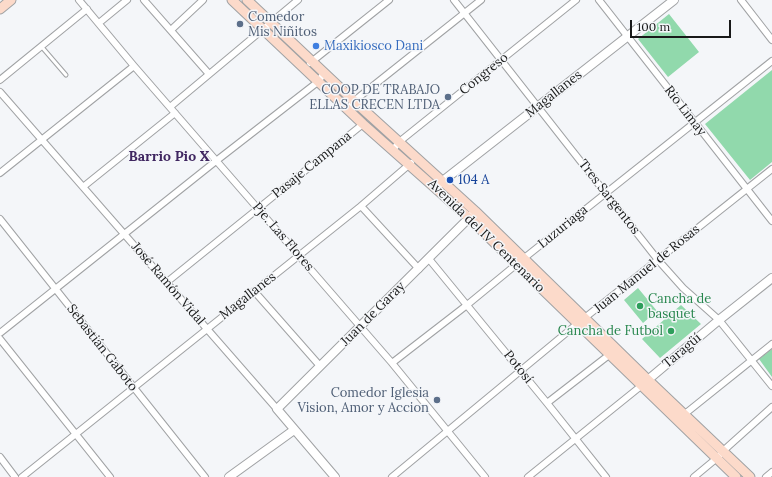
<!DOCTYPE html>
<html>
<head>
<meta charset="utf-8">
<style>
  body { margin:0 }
  #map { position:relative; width:772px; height:477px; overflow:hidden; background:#f4f6f9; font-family:Lora,serif }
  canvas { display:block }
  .scale { position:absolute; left:630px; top:20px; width:101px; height:18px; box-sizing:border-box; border:2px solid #181919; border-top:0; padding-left:5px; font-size:12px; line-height:14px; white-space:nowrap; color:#181919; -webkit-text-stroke:3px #f4f6f9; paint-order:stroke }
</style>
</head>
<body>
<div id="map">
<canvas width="772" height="477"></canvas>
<div class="scale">100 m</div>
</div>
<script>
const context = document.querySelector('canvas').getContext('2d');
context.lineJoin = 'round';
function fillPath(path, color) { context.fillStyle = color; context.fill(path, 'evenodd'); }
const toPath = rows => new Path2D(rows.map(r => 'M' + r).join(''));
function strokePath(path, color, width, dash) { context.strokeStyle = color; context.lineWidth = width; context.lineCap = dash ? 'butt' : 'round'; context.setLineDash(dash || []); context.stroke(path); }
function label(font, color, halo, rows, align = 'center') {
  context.font = font + ' Lora,serif'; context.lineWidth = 3; context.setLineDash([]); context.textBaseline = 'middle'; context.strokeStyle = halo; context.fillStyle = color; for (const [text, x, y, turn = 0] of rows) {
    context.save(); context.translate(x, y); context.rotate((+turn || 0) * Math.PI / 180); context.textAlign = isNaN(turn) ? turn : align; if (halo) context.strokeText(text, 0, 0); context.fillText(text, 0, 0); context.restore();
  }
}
const green = toPath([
  [669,14,699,52,668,77,638,39],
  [772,70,772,162,750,180,705,124],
  [638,288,657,311,643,323,624,300],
  [681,305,701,324,660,358,642,339],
  [772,349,772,377,759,359]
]);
const service = toPath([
  [41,46,66,75]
]);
const minor = toPath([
  [79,0,134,66,392,363,485,477],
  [144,0,209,74],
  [454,0,658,260,683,288,719,320,772,386],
  [599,0,772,221],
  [741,0,772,40],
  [99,23,127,0],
  [171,30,203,0],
  [310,63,389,0],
  [0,80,87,9],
  [0,92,277,409],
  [170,107,298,0],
  [348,109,354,101,481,0],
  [393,150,399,142,576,0],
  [0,173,134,66],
  [83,187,175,113],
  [361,206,419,269],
  [0,219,205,477],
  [429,259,547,403,606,477],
  [167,282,363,124],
  [254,291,320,366],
  [0,333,216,161,319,81,324,72],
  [0,339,110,477],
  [392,363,467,305,523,259,772,61],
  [547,403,609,355],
  [681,417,772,344],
  [0,457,15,477],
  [22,477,361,206,411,163],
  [392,477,577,324,772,169],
  [528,477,641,386],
  [694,477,717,458,723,451,772,407],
  [766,477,772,472]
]);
const tertiary = toPath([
  [439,184,674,0],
  [643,384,719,320,772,278],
  [229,477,294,430],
  [335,477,277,409,473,214]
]);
const secondary = toPath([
  [232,0,363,124,469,218,736,477],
  [247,0,354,101,475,211,648,380,750,477],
  [0,9,11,0]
]);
const markers = [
  [240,24,4,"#5c6f8a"],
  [316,46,4,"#3f7fe0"],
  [448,97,4,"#5c6f8a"],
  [450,180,4,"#1a4fb4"],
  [640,306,4,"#2e9e5b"],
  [671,331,4,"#2e9e5b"],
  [437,400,4,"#5c6f8a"]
];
const serviceNames = [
  ["Comedor",248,17,"left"],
  ["Mis Niñitos",248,32,"left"],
  ["COOP DE TRABAJO",440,90],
  ["ELLAS CRECEN LTDA",440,105],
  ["Comedor Iglesia",429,393],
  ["Vision, Amor y Accion",429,408]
];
const shopNames = [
  ["Maxikiosco Dani",324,46]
];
const streetNames = [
  ["Congreso",484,74,-39],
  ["Magallanes",554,94,-38],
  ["Rio Limay",685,111,52],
  ["Pasaje Campana",312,165,-39],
  ["Tres Sargentos",609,197,52],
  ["Luzuriaga",563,227,-39],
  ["Avenida del IV Centenario",486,236,44],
  ["Pje. Las Flores",283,237,49],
  ["Juan Manuel de Rosas",647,269,-39],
  ["José Ramón Vidal",168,284,49],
  ["Magallanes",248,296,-38],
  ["Juan de Garay",373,314,-45],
  ["Sebastián Gaboto",102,348,52],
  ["Taragüí",682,351,-40],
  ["Potosí",518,367,51]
];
const transitNames = [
  ["104 A",458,180]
];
const leisureNames = [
  ["Cancha de",648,299],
  ["basquet",648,314],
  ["Cancha de Futbol",663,331,"right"]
];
const neighbourhoodNames = [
  ["Barrio Pio X",169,157]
];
fillPath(green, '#91d9ac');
strokePath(service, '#a0a2a4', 5);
strokePath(minor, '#a0a2a4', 8);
strokePath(tertiary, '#a0a2a4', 10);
strokePath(secondary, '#a0a2a4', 11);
strokePath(service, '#fff', 3);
strokePath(minor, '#fff', 6);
strokePath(tertiary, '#fff', 8);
strokePath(secondary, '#fcdaca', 9);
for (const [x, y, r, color] of markers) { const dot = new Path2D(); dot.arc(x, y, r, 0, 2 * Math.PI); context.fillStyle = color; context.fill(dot); strokePath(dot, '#f4f6f9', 1.5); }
label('13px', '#4e5e75', '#f4f6f9', serviceNames, 'right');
label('13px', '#366cbe', '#f4f6f9', shopNames, 'left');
label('13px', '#181919', '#f4f6f9', streetNames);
label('13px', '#164399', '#f4f6f9', transitNames, 'left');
label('13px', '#27864d', '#f4f6f9', leisureNames, 'left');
label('bold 14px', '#402761', '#f4f6f9', neighbourhoodNames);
</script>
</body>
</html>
